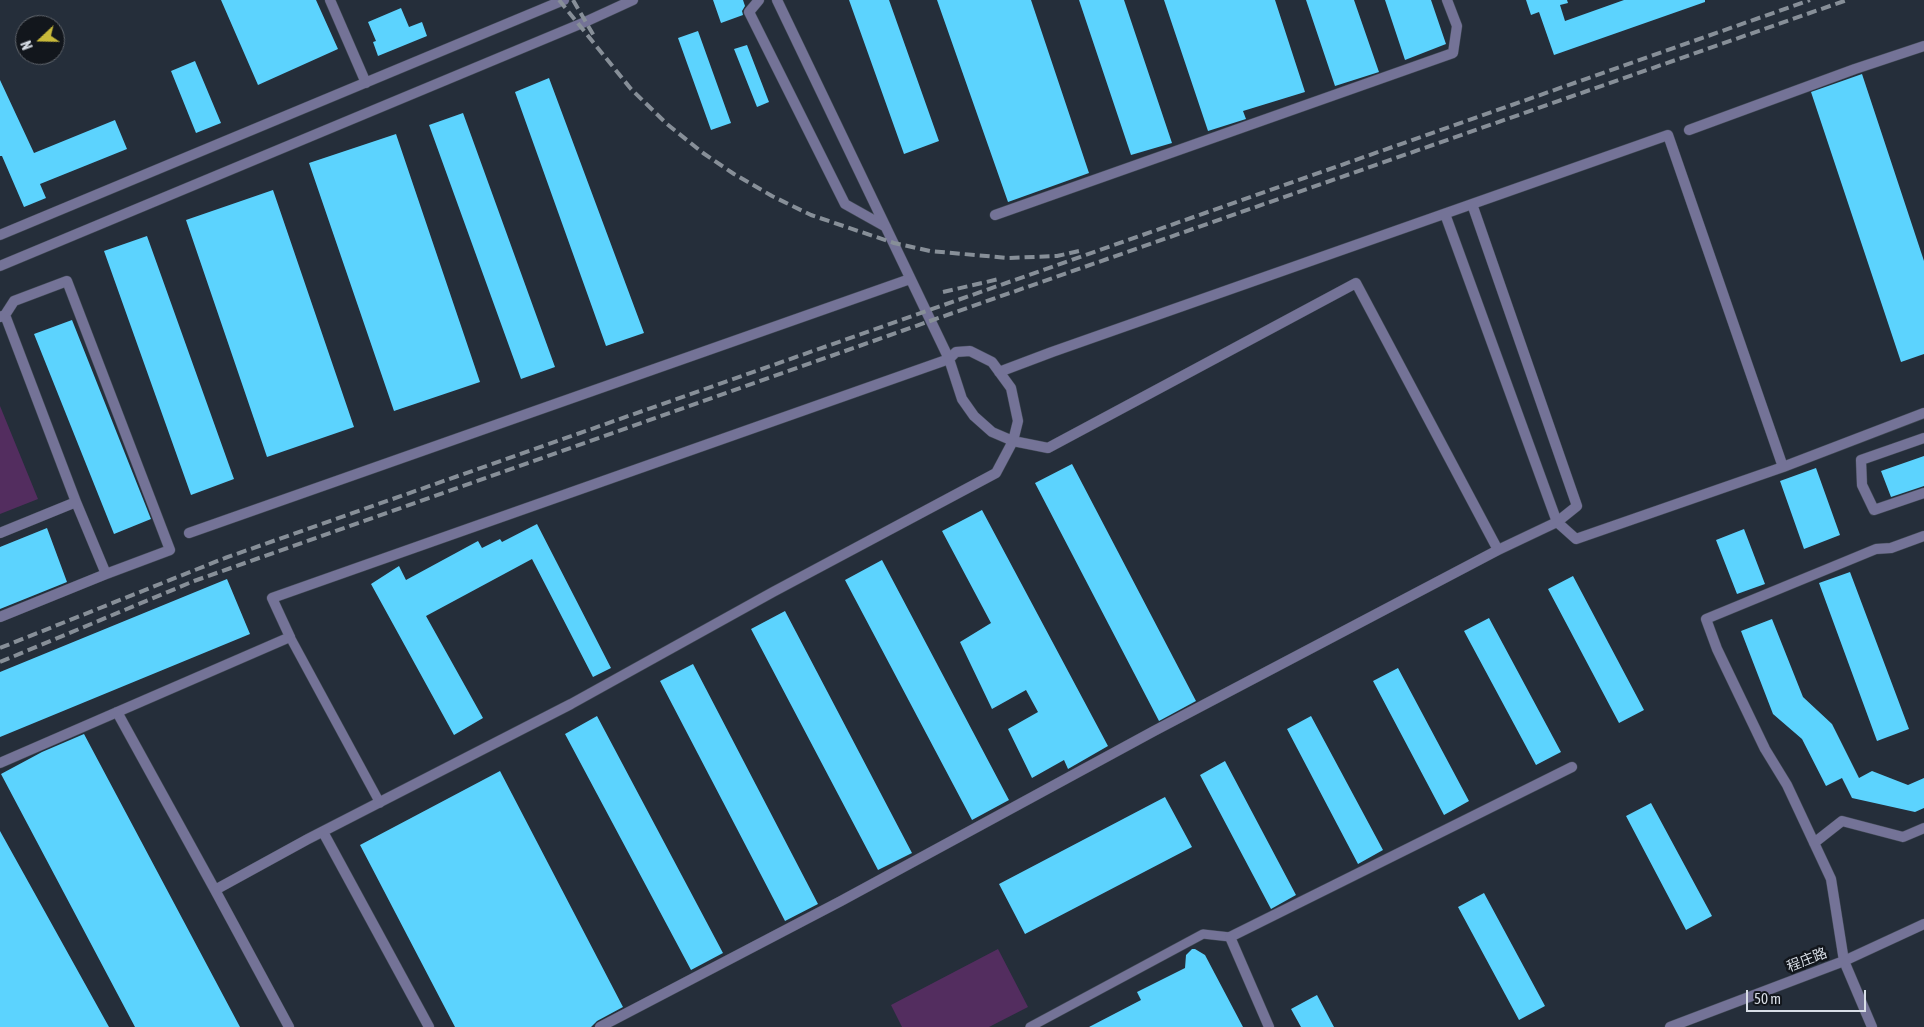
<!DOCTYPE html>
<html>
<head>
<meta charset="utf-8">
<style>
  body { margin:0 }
  #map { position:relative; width:1924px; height:1027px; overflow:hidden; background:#252e3a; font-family:"Asap Condensed",sans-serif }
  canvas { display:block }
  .north { position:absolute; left:15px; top:15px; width:50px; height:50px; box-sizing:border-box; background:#12161c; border:1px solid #61666d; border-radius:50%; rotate:249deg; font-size:14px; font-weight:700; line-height:20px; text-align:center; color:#d8dee6 }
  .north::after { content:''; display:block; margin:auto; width:18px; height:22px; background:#c9ba3a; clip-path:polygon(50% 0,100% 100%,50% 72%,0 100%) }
  .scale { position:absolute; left:1746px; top:990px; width:120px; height:22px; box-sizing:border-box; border:2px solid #d8dee6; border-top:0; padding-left:6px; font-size:15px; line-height:18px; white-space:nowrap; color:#d8dee6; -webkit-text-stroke:4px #12161c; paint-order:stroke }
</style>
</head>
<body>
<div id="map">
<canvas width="1924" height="1027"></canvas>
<div class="north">N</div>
<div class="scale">50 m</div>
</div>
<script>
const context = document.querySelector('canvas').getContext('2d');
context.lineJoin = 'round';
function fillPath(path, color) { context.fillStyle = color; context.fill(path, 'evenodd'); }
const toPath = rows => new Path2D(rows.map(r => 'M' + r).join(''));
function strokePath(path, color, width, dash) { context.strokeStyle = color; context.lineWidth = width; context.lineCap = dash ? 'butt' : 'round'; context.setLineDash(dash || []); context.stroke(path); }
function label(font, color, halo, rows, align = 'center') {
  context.font = font + ' "Asap Condensed","Noto Sans SC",sans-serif'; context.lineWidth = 5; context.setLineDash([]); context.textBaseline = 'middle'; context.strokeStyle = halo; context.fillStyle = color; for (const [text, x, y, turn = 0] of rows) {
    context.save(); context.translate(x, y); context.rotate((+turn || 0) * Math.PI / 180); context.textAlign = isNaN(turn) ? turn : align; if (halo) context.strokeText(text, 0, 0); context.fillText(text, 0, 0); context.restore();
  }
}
const green = toPath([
  [0,406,38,499,0,514],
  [998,949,1028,1007,989,1027,902,1027,891,1005]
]);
const building = toPath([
  [221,0,316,0,338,49,258,85],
  [713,0,743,0,745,6,742,11,743,15,721,23],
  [849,0,889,0,939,141,904,154],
  [937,0,1031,0,1089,173,1008,202],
  [1079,0,1124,0,1172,143,1131,155],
  [1164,0,1275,0,1305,92,1243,111,1246,119,1208,131],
  [1306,0,1354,0,1379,72,1335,86],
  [1385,0,1431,0,1446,44,1405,60],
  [1526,0,1567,0,1568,3,1560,5,1565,21,1624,0,1705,0,1705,2,1554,55,1539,12,1531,15],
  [401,8,409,27,422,22,427,36,378,56,373,42,376,41,368,22],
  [698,31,731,123,711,130,678,38],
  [747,45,769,102,757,107,734,49],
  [195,61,221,123,196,133,171,71],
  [1862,74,1924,261,1924,354,1901,362,1811,92],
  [549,78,644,333,606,346,515,92],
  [0,80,34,153,115,120,127,149,40,184,46,198,24,207,2,156,0,156],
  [463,113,555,367,521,379,429,125],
  [396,134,480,382,394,411,309,163],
  [273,190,354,427,267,457,186,220],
  [147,236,234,479,191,495,104,251],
  [72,320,151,519,114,534,34,334],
  [1924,456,1924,486,1891,497,1881,471],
  [1072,464,1196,701,1159,721,1035,483],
  [1816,468,1840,535,1804,549,1780,481],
  [982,510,1108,746,1068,769,1064,760,1032,778,1008,729,1038,712,1026,690,992,709,960,642,991,623,942,531],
  [537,524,611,668,593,677,532,559,426,616,483,718,454,735,371,584,399,566,406,580,478,541,482,548,500,539,502,542],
  [47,528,67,582,0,609,0,547],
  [1744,529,1765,584,1737,594,1716,540],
  [882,560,1009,800,972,820,845,580],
  [1850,572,1909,729,1877,741,1819,583],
  [1573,576,1644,710,1619,723,1548,589],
  [227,579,250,634,0,737,0,672],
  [785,611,912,853,878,870,751,629],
  [1489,618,1561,752,1536,765,1464,631],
  [1772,619,1803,697,1832,724,1859,778,1872,771,1908,785,1924,778,1924,808,1915,812,1852,798,1842,778,1826,786,1802,739,1773,714,1741,631],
  [693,664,818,904,785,921,660,681],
  [1398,668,1469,801,1444,815,1373,681],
  [597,716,723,953,691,970,565,734],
  [1311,716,1383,850,1358,864,1287,729],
  [84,734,240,1027,135,1027,1,774,42,752],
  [1225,761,1296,895,1271,909,1200,775],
  [500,771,623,1007,597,1021,591,1027,455,1027,360,845],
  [1165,797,1192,847,1025,934,999,884],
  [1651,803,1712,916,1686,930,1626,816],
  [0,831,109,1027,0,1027],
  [1484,893,1545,1006,1519,1020,1458,907],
  [1192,949,1195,949,1205,955,1243,1027,1089,1027,1141,1000,1137,992,1185,968,1186,955],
  [1317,995,1334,1027,1301,1027,1291,1009]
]);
const lane = toPath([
  [290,637,380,803],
  [1030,1027,1203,934,1230,937]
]);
const street = toPath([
  [330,0,366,83],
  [759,0,749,12,845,204,886,227],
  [1689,130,1855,69,1924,46],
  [995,215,1453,53,1457,26,1447,0],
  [0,235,564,0],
  [0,266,585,22,633,0],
  [5,315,14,301,67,281,170,550,106,574],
  [0,317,5,315,76,502,106,574,0,617],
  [999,372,1052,352,1668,135,1783,467,1576,539,1557,522,1577,506,1472,204],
  [1924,438,1861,460,1862,485,1874,510,1924,493],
  [1783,467,1924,413],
  [0,533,76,502],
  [189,533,910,279],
  [117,712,215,890,308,839,571,704,773,592,996,473,1013,441,1048,448,1356,283,1498,550,1557,522,1445,214],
  [0,763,290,637,272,598,949,359,956,352,970,351,992,362,1011,388,1018,421,1013,441,992,432,974,416,962,399,949,359,777,0],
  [323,832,429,1027],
  [1814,843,1842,821,1903,837,1924,828],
  [215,890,289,1027],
  [600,1027,841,901,1154,731,1498,550],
  [1269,1027,1230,937,1572,767],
  [1670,1027,1844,961,1924,924],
  [1872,1027,1844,961,1831,879,1787,785,1765,749,1717,649,1706,619,1876,549,1891,548,1924,536]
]);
const rail = toPath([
  [559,0,631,89,667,124,703,153,734,174,772,196,811,215,894,243,930,251,1008,258,1057,256,1079,251],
  [573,0,594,36],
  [943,292,999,279],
  [0,648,225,558,1810,0],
  [0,662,194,581,930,321,1847,0]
]);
const streetNames = [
  ["程庄路",1807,960,-21]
];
fillPath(green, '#532d5f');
fillPath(building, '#5cd3fe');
strokePath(lane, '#424a56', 10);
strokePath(street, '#424a56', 11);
strokePath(lane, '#747397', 9);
strokePath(street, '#747397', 10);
strokePath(rail, '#878f98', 4, [10, 5]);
label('14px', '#d8dee6', '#12161c', streetNames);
</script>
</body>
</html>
